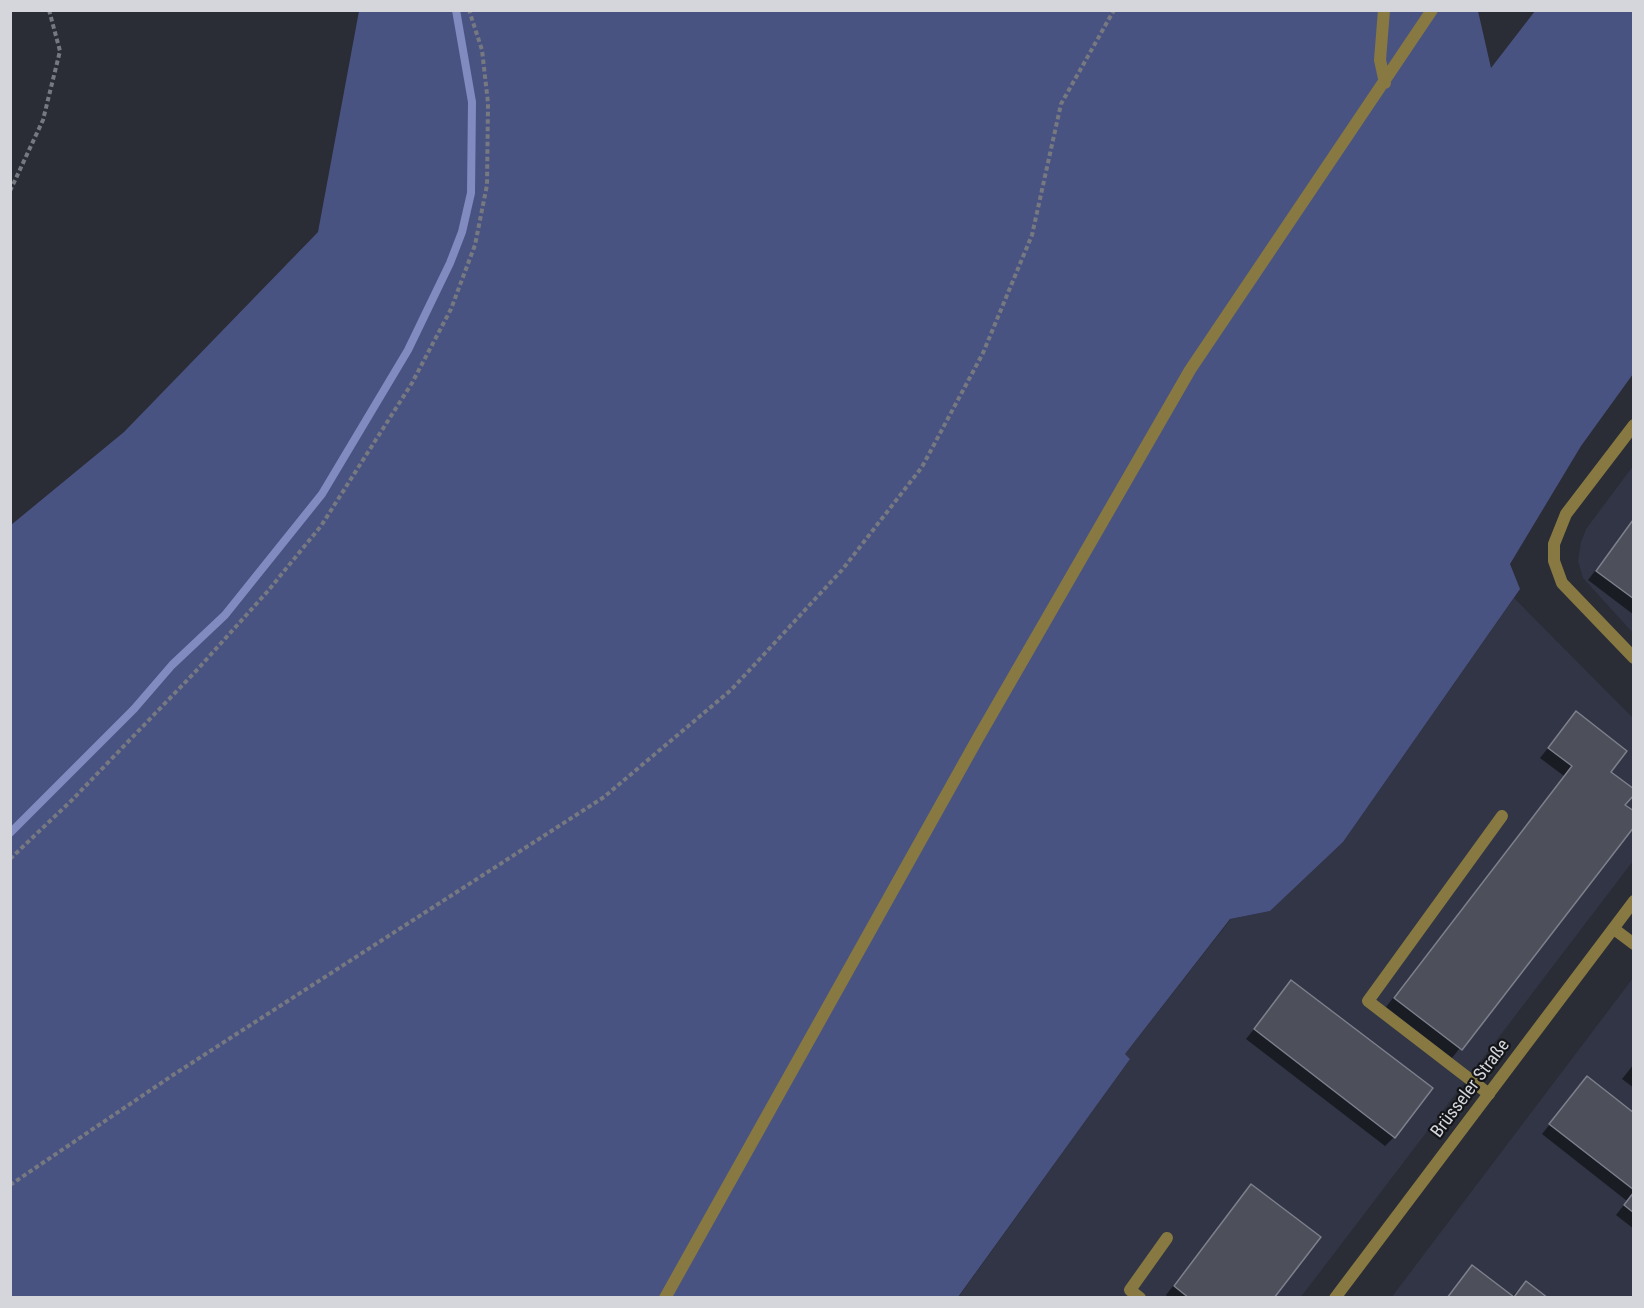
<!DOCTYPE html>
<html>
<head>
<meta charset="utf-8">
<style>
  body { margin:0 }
  #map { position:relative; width:1644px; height:1308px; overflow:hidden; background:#2a2c36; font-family:"Roboto Condensed",sans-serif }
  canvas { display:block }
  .frame { position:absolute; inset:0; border:12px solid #d4d6dc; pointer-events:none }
</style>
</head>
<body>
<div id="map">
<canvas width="1644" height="1308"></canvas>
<div class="frame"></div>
</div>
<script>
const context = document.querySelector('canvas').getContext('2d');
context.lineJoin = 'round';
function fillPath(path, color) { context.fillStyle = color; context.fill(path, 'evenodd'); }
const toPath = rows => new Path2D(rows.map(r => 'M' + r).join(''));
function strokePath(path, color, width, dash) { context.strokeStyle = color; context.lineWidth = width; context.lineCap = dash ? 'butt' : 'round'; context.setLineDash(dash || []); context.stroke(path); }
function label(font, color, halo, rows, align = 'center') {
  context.font = font + ' "Roboto Condensed",sans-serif'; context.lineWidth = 4.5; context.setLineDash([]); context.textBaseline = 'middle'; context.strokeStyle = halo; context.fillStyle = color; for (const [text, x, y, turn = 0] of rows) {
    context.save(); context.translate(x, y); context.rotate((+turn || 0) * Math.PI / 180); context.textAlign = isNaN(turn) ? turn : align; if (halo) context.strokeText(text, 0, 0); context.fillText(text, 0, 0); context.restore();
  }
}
const built = toPath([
  [1633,466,1633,633,1583,578,1578,561,1581,542,1586,529],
  [1514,598,1633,718,1633,861,1301,1297,958,1298,1130,1059,1125,1054,1231,919,1270,911,1343,842],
  [1633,978,1633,1297,1391,1298,1428,1249]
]);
const green = toPath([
  [359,11,1478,11,1491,68,1535,11,1633,11,1633,374,1581,446,1510,564,1520,589,1343,842,1270,911,1230,919,1125,1054,1130,1059,958,1297,11,1298,11,525,124,432,318,232]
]);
const shadow = toPath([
  [1634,520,1634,615,1588,580],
  [1576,713,1609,772,1634,825,1452,1058,1386,1007,1564,776,1540,758],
  [1292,982,1394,1137,1385,1146,1246,1039],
  [1634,1064,1634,1088,1622,1079],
  [1587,1078,1634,1115,1634,1229,1616,1215,1627,1201,1542,1134],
  [1251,1186,1273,1298,1169,1298,1166,1295],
  [1472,1267,1511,1297,1526,1283,1545,1298,1446,1298]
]);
const stream = toPath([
  [10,833,134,709,172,665,225,615,322,494,408,350,450,263,462,232,471,193,472,102,456,10]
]);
const building = toPath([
  [1633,520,1634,521,1634,599,1596,571,1633,520],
  [1576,711,1627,751,1611,772,1634,789,1634,795,1625,805,1634,811,1634,827,1462,1050,1394,998,1572,766,1548,748,1576,711],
  [1291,980,1433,1088,1395,1138,1254,1029,1291,980],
  [1587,1076,1634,1113,1634,1190,1549,1124,1587,1076],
  [1251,1184,1321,1237,1274,1298,1189,1298,1174,1286,1251,1184],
  [1634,1192,1634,1213,1624,1205,1634,1192],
  [1472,1265,1514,1297,1526,1281,1548,1298,1447,1298,1472,1265]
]);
const path = toPath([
  [10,191,43,120,60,51,49,10],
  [10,859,72,800,196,671,267,592,321,526,412,383,451,309,475,245,487,185,488,103,482,50,469,10],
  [10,1185,173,1075,604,797,731,690,842,570,922,467,983,353,1032,235,1061,104,1114,10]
]);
const service = toPath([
  [1384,10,1380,60,1385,83],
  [1614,929,1634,944],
  [1489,1094,1368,1001,1502,816],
  [665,1298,978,738,1190,370,1432,10],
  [1140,1298,1130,1290,1167,1238]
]);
const minor = toPath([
  [1634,425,1566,514,1554,544,1554,561,1562,583,1634,658],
  [1335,1298,1634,901]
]);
const streetNames = [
  ["Brüsseler Straße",1471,1089,-53]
];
fillPath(built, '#313545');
fillPath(green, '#495382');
fillPath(shadow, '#0007');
strokePath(stream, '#818bc0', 8);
fillPath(building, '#4d505b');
strokePath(building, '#7d808c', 1.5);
strokePath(path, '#777981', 4, [4.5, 3]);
strokePath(service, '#877941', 12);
strokePath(minor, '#877941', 12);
label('18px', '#d4d6dc', '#141519', streetNames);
</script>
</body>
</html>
